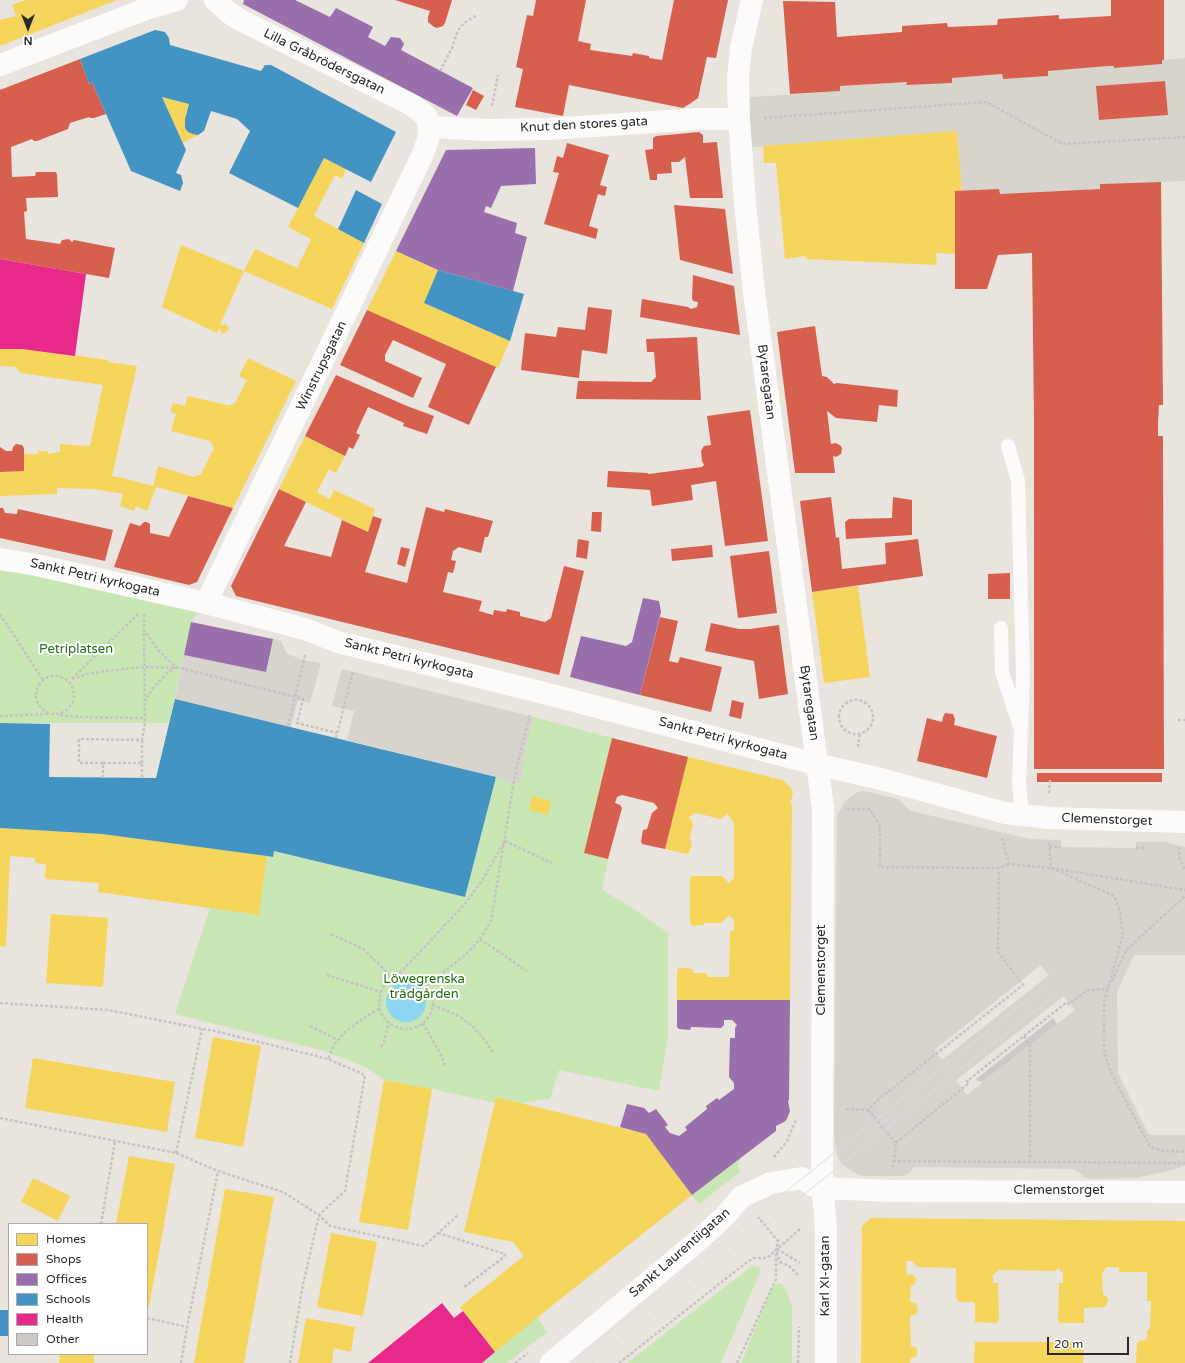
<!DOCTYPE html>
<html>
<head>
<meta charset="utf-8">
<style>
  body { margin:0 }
  #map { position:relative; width:1185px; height:1363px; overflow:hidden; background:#e9e4de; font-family:"Varela Round",sans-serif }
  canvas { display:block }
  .legend { position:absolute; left:8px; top:1223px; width:140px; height:132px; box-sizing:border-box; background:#fff; border:1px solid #aaa; margin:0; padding:5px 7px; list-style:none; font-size:12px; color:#2a2a2a }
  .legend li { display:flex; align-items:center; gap:8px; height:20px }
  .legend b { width:20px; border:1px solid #aaa }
  .north { position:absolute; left:8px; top:8px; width:40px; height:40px; -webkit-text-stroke:3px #fff; paint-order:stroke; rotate:180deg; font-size:11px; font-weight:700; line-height:16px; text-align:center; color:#2a2a2a }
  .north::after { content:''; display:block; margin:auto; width:14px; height:18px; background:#2a2a2a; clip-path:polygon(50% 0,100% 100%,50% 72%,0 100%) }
  .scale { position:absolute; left:1047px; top:1337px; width:82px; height:18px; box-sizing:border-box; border:2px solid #2a2a2a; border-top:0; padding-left:5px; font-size:12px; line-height:14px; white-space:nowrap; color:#2a2a2a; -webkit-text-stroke:3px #fff; paint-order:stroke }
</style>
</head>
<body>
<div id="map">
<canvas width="1185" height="1363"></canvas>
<ul class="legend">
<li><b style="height:11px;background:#f6d55c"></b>Homes</li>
<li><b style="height:11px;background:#d6604d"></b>Shops</li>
<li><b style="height:11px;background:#9970ab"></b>Offices</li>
<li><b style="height:11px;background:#4393c3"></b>Schools</li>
<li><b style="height:11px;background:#e7298a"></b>Health</li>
<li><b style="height:11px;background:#cdcac6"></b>Other</li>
</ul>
<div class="north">N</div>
<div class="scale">20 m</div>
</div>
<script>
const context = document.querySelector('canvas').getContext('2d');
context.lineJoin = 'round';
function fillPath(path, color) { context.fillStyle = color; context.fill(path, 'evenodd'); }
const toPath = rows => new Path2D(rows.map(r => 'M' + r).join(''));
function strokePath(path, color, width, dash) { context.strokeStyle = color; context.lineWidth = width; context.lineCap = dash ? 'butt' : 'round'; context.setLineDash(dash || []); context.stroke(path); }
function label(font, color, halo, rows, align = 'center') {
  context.font = font + ' "Varela Round",sans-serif'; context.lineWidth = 4; context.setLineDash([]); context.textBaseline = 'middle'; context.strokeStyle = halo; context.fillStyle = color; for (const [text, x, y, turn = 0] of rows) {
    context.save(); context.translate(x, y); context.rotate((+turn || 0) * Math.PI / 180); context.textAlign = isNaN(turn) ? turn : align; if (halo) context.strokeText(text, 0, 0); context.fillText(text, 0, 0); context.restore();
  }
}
const green = toPath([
  [0,559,206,603,191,622,169,723,0,723],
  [534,717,612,738,584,853,608,859,602,890,636,910,668,933,668,1036,659,1091,559,1070,550,1099,522,1103,496,1097,495,1103,432,1089,384,1080,366,1067,321,1050,175,1014,210,908,259,915,267,856,273,857,274,851,465,897,496,777],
  [740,1157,741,1159,738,1165,740,1172,699,1204,692,1195],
  [752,1266,759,1267,760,1271,759,1275,721,1363,627,1363],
  [777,1283,780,1283,785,1287,792,1307,792,1363,741,1363,772,1287],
  [537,1317,547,1332,507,1363,482,1363]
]);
const plaza = toPath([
  [1185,58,1185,181,1100,184,1100,189,1000,194,962,191,957,131,741,148,738,98,840,91,840,86,907,82,906,84,952,83,952,78,1002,74,1003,79,1048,76,1048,71],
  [1165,81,1168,115,1099,120,1097,86],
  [273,639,281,641,287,654,304,660,321,663,310,703,298,700,291,727,175,699,184,655,266,672],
  [342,669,534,717,528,737,520,783,506,782,505,780,496,777,347,740,354,711,332,706],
  [864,791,898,799,911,811,1030,839,1061,840,1061,847,1136,848,1136,842,1165,842,1185,847,1185,955,1134,955,1117,992,1118,1073,1149,1135,1185,1135,1185,1166,1165,1172,1134,1178,1091,1179,1085,1177,1073,1169,915,1167,907,1174,902,1176,862,1176,851,1171,842,1164,837,1156,834,1136,837,815,845,801,858,792],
  [1041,965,1049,975,942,1060,934,1050],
  [1064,996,1075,1010,967,1095,956,1080]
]);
const water = toPath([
  '386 1002a20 20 0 1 1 40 0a20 20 0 1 1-40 0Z'
]);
const homes = toPath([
  [25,0,117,0,0,46,0,20,16,16,12,5],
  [162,97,189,104,185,119,185,128,190,133,198,135,183,143],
  [957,131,962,191,955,191,955,254,936,253,937,265,806,259,805,256,785,259,776,163,764,163,763,146],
  [324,158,346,169,342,179,335,175,314,216,364,243,332,309,244,271,255,249,297,268,311,239,288,227],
  [181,245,244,271,220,325,225,324,227,325,229,329,225,333,222,333,219,328,217,333,162,307],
  [396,251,438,270,424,303,510,341,498,368,367,310],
  [0,349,22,349,36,350,108,360,108,362,137,366,112,476,126,479,153,486,158,466,194,477,201,474,214,448,210,441,171,431,176,414,170,412,173,403,185,406,188,396,227,405,227,406,235,403,247,380,239,376,248,358,296,381,233,508,156,487,147,511,136,506,134,511,120,506,123,494,92,489,57,488,57,494,0,496,0,472,24,471,24,454,38,454,38,451,47,451,48,454,60,452,60,444,90,446,103,385,21,373,16,367,0,366],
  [305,436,345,456,336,473,329,469,317,492,330,499,334,490,375,509,368,532,279,489],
  [858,586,870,677,824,683,812,592],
  [688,757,771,777,770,778,780,779,784,781,791,788,793,794,790,803,792,804,790,1000,677,1000,677,970,679,968,690,968,693,970,693,973,707,973,707,977,729,977,730,932,734,930,734,920,729,915,722,923,705,923,703,925,692,926,690,922,690,878,692,876,722,876,729,883,734,878,734,824,728,814,720,819,696,813,689,817,693,823,690,839,692,843,689,853,686,854,665,849],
  [532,796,551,801,548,815,529,810],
  [0,828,102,834,267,856,259,915,98,892,99,883,45,879,46,864,35,863,35,858,10,856,6,947,0,946],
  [51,914,108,918,103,987,46,983],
  [213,1037,261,1046,243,1147,195,1138],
  [33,1058,175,1082,167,1132,25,1108],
  [384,1080,432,1089,408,1230,359,1222],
  [496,1097,646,1134,692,1195,559,1300,495,1352,460,1307,524,1256,513,1242,464,1232],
  [129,1156,175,1164,149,1307,147,1306,147,1224,116,1224],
  [33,1178,70,1196,58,1221,21,1202],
  [225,1189,274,1197,244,1363,194,1363],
  [871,1218,1185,1221,1185,1363,1136,1363,1137,1342,1147,1339,1147,1331,1150,1328,1151,1301,1147,1301,1147,1272,1119,1272,1119,1267,1107,1267,1102,1273,1103,1294,1107,1297,1108,1300,1106,1306,1103,1307,1084,1308,1084,1323,1061,1323,1058,1321,1059,1283,1063,1283,1063,1274,1058,1268,1055,1271,999,1270,993,1275,993,1283,998,1283,999,1320,996,1323,975,1322,975,1302,962,1302,958,1301,956,1297,956,1268,919,1267,916,1266,912,1261,906,1261,907,1276,909,1274,912,1274,916,1279,915,1284,911,1286,910,1302,915,1303,917,1306,918,1310,915,1315,910,1316,911,1346,917,1348,917,1355,915,1357,911,1358,910,1363,861,1363,862,1226],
  [331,1233,377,1242,363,1316,317,1307],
  [306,1318,355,1327,351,1352,334,1348,332,1363,298,1363],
  [975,1342,1084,1342,1083,1363,974,1363],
  [60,1354,94,1354,94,1363,59,1363]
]);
const shops = toPath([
  [395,0,452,0,445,23,443,26,437,28,434,27,428,22,428,17,430,11],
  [536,0,586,0,578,41,591,44,590,50,632,56,633,53,649,56,649,58,662,60,674,0,728,0,716,58,707,57,698,98,691,103,683,108,569,85,563,116,515,107,523,69,516,67,527,15,533,16],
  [1111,0,1164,0,1164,60,1162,60,1162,64,1114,68,1114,66,1108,66,1048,71,1048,76,1003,79,1002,74,952,78,952,83,906,85,907,82,840,86,840,91,790,94,783,1,835,2,837,37,902,32,902,26,947,23,948,27,997,25,998,19,1059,15,1059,19,1111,16],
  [80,59,89,84,92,82,106,114,94,118,90,118,89,117,70,123,68,129,37,141,34,141,32,139,11,147,12,177,35,176,36,172,56,172,57,175,58,197,26,198,27,211,24,212,26,239,60,244,62,240,69,239,72,242,74,240,115,248,109,278,0,259,0,90],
  [1165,81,1168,115,1099,120,1096,86],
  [473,90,484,96,476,110,466,105],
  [699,132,703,135,703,143,717,142,723,198,690,198,685,157,679,162,671,162,672,173,657,174,657,180,650,180,645,150,653,149,653,138,656,136],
  [567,143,609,155,600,185,607,187,605,196,598,194,589,226,598,229,596,239,544,224,559,173,553,172,557,156,563,158],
  [1161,182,1163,405,1159,405,1158,423,1158,436,1163,436,1164,769,1034,769,1034,419,1032,253,998,255,987,289,955,289,955,191,999,189,1000,194,1100,189,1100,184],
  [674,205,725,209,733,274,680,260],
  [693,275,734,286,740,335,640,317,642,299,688,307,691,309,697,307,698,302,693,301,692,298],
  [588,307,612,310,607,354,582,350,579,378,521,370,525,333,556,337,558,327,585,330],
  [367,310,496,367,469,425,428,407,446,364,393,340,385,355,385,361,422,378,413,398,340,365],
  [815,326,822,376,827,377,834,384,837,383,898,390,897,407,879,405,877,422,836,418,827,411,831,444,836,443,841,446,842,449,841,454,836,457,833,456,835,473,795,473,777,332],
  [697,337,701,400,576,399,578,381,651,382,656,377,654,352,647,352,646,339],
  [336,375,407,406,434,416,427,434,403,426,404,423,368,407,356,433,360,435,353,449,349,447,345,456,305,436],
  [750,410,768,541,725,546,716,481,691,485,693,500,652,506,650,490,607,487,608,471,647,473,649,474,702,467,704,465,702,461,701,451,704,446,711,445,707,416],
  [16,444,22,445,24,448,24,471,0,472,0,447,6,451,12,451,13,447],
  [279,489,306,502,284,546,331,557,342,520,368,532,373,516,382,519,365,572,407,583,426,507,444,512,445,509,493,521,488,537,485,537,481,553,459,547,453,551,451,560,456,561,453,573,448,572,443,592,482,601,479,611,493,615,494,610,506,612,507,609,520,612,520,616,545,622,551,618,564,566,584,571,559,675,236,596,231,586],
  [188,496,233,508,197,582,189,585,114,567,130,523,140,526,144,522,147,522,150,524,150,533,169,537],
  [831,497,836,538,839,537,842,569,886,564,885,543,918,539,923,576,812,592,800,501],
  [893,497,912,500,912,535,846,539,845,522,849,519,892,518],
  [0,508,3,508,5,513,17,514,18,509,113,530,105,561,0,538],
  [592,512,602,512,601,532,591,531],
  [578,539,589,541,587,559,576,557],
  [712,545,713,557,672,561,671,549],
  [401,547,410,549,405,567,397,564],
  [769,551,777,613,738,618,730,556],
  [1010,573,1010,599,988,599,988,574],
  [660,617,678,621,669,661,678,663,680,657,722,667,711,712,640,695],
  [711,623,739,629,750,629,779,625,788,694,759,699,754,661,705,651],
  [732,700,744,703,741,719,729,716],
  [945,713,953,714,955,719,954,725,997,736,987,778,917,761,927,718,942,722,943,717],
  [612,738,688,757,665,849,642,844,641,841,643,830,647,829,652,813,658,808,654,803,622,795,617,797,615,803,620,805,622,808,608,859,584,853],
  [1037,773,1162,773,1162,782,1037,782]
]);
const offices = toPath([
  [244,0,295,0,330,17,336,8,373,27,368,37,385,46,391,37,400,38,404,44,401,50,473,88,457,116,243,4],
  [535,148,536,184,501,186,491,208,486,206,484,212,517,223,515,233,527,237,513,291,438,270,396,251,446,150],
  [643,598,659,601,661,612,640,695,570,677,581,636,626,646,632,642],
  [191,622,273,639,266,672,184,655],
  [677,1000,790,1000,789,1100,788,1101,790,1111,787,1119,784,1122,776,1126,776,1131,692,1195,646,1134,620,1127,627,1104,644,1108,649,1113,656,1109,668,1125,665,1127,670,1133,679,1136,687,1130,685,1127,707,1109,706,1106,717,1098,719,1100,734,1089,734,1083,729,1077,730,1038,735,1038,735,1028,737,1025,732,1020,724,1020,724,1025,721,1028,691,1027,690,1030,679,1029,677,1027]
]);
const schools = toPath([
  [155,30,165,32,169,38,170,45,261,71,265,65,271,65,396,132,371,182,324,158,298,208,229,173,250,131,237,119,211,111,204,131,198,135,193,134,188,132,185,128,185,119,189,104,162,97,186,150,176,173,181,175,183,183,180,191,131,171,92,82,89,84,80,59],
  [356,190,382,204,364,243,338,229],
  [438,270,524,294,510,341,424,303],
  [175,699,496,777,465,897,274,851,273,857,267,856,102,834,0,828,0,723,50,724,49,777,156,778],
  [0,1310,9,1310,9,1336,0,1336]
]);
const health = toPath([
  [0,259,86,274,75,356,22,349,0,349],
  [442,1303,454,1318,463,1311,495,1352,482,1363,368,1363]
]);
const building = toPath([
  [1053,1018,1057,1024,983,1082,975,1080]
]);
const path = toPath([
  [440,71,452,48,458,30,464,23,477,15],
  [492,106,498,75],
  [764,118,986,102,1063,144,1185,137],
  [0,614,43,680],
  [144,614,144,630,158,650,176,667,168,672,153,688,145,701],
  '36 695a19 19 0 1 1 38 0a19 19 0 1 1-38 0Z',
  [72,679,88,674,105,671,144,667,181,668,303,699,297,723,337,733],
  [72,679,138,614],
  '839 717a17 17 0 1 1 34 0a17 17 0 1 1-34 0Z',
  [60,715,81,717,145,718],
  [0,716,49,714],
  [1178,720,1185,720],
  [288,726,305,655],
  [336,738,353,671],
  [142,740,142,763],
  [858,747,860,733],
  [103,763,79,763,79,739,142,740,145,723,144,630],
  [103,778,103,763,142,763,142,778],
  [1049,793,1050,780],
  [847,809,870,809,880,826,880,867,999,868,1009,864],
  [1002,838,1009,864,1051,868,1114,896,1120,911,1123,935,1104,1002,1104,1052,1111,1073,1149,1145,1153,1148,1165,1151,1185,1152],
  [1049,843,1051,868,1185,890],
  [1049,847,1061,847],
  [1179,847,1180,859,1185,870],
  [1136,848,1146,848],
  [331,934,363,949,386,971,392,980],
  [480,939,527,971],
  [327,975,381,992],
  '379 1002a27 27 0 1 1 54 0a27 27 0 1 1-54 0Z',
  [396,977,465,904,483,879,505,841,552,863],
  [1112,981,1126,950,1185,896],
  [427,985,464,956,473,947,480,939,491,921,516,769,530,715],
  [0,1003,108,1010,219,1032,328,1059],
  [433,1005,459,1016,473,1027,484,1039,493,1053],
  [423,1023,441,1055,445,1066],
  [310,1026,338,1040],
  [1024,1036,1030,1045,1030,1162],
  [381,1047,384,1042,389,1022],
  [846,1109,868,1110,879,1099,1023,985,998,952,999,868],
  [868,1110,896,1143,893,1167],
  [0,1118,176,1153,218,1171,283,1192,319,1215,330,1226,419,1245,424,1246,459,1214],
  [896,1143,969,1083,967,1081,1067,1002,1069,1004,1087,990,1108,989],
  [176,1153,202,1029],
  [774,1157,787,1141,796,1120],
  [893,1161,1185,1163],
  [101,1224,115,1142],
  [438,1233,505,1254,504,1257,463,1288],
  [777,1249,800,1263],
  [777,1252,780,1262,789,1266,799,1276],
  [147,1318,187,1327],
  [181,1363,187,1327,218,1171],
  [290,1363,302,1289,319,1215,345,1191,365,1075,328,1059,334,1045,344,1033,364,1018,380,1008],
  [515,1363,528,1353],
  [619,1363,747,1262,754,1258,767,1258,800,1229],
  [737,1363,776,1279,776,1249,778,1241,758,1217],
  [798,1363,799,1327]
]);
const service = toPath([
  [1008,446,1018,481,1023,675,1021,730],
  [1001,628,1002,672,1021,730,1019,782,1022,816]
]);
const minor = toPath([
  [752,0,741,48,738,77,739,119,745,203,754,292,823,808,822,1188,825,1214,826,1237,826,1363],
  [0,65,146,9,177,0],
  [429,127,487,130,550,129,697,119,739,119],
  [0,559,32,564,206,603,305,629,338,642,536,691,816,764,881,779,1005,813,1049,818,1185,822],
  [206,603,422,156,428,140,429,127,426,116,412,105,240,20,228,12,215,0],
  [551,1363,700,1239,726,1215,741,1197,771,1183,802,1178,814,1186,822,1188,893,1191,1185,1192]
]);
const tram = toPath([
  [871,1129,899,1113],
  [570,1363,1048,983],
  [592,1363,1056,994]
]);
const streetNames = [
  ["Lilla Gråbrödersgatan",324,62,26],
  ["Knut den stores gata",584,125,-3],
  ["Winstrupsgatan",322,366,-64],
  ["Bytaregatan",766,382,83],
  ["Sankt Petri kyrkogata",95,578,13],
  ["Sankt Petri kyrkogata",409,659,14],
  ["Bytaregatan",809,703,82],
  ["Sankt Petri kyrkogata",723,739,15],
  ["Clemenstorget",1107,820,2],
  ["Clemenstorget",822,970,-90],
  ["Clemenstorget",1059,1191],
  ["Sankt Laurentiigatan",680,1253,-41],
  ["Karl XI-gatan",826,1276,-90]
];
const parkNames = [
  ["Petriplatsen",76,650],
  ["Löwegrenska",424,980],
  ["trädgården",424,995]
];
fillPath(green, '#c9e7b4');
fillPath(plaza, '#d7d3cd');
fillPath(water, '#8cd6f1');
fillPath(homes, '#f6d55c');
fillPath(shops, '#d6604d');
fillPath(offices, '#9970ab');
fillPath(schools, '#4393c3');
fillPath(health, '#e7298a');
fillPath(building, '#cdcac6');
strokePath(path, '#c5c4c3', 2.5, [3, 2]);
strokePath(service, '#fcfbfa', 14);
strokePath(minor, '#fcfbfa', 22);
strokePath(tram, '#dddddf', 1);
label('13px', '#2a2a2a', '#fff', streetNames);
label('13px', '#256d13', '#fff', parkNames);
</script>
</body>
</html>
